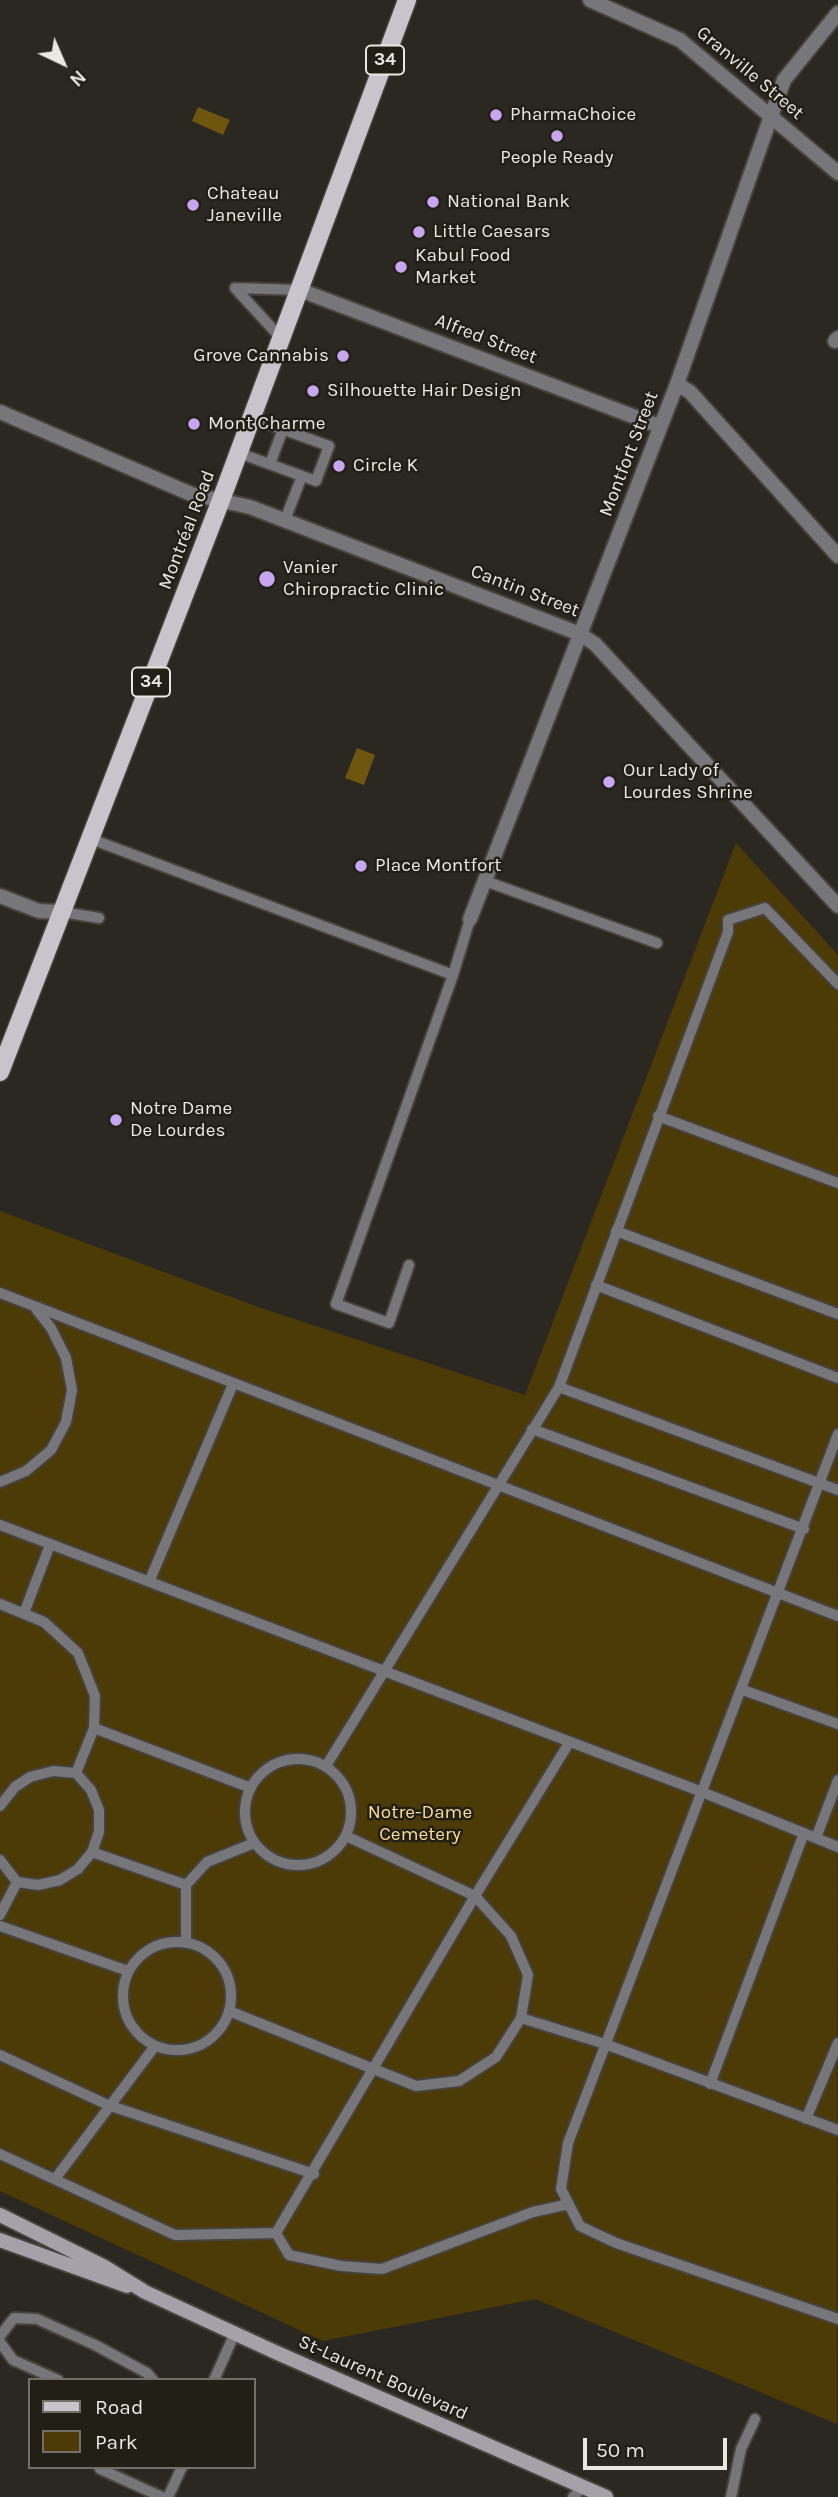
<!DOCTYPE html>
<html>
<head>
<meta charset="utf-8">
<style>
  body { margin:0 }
  #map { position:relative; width:838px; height:2497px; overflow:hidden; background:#2b2821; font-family:Karla,sans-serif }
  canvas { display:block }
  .legend { position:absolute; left:28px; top:2378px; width:228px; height:91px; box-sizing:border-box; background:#221f17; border:2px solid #726f69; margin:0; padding:9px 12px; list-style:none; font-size:21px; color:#eae8e3 }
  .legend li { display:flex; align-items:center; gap:14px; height:35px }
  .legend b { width:35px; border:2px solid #726f69 }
  .north { position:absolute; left:28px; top:28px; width:70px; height:70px; -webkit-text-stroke:5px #221f17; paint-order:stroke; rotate:136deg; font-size:19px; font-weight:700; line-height:28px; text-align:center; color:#eae8e3 }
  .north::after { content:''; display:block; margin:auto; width:24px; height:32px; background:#eae8e3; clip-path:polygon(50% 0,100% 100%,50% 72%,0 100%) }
  .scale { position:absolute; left:583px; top:2438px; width:144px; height:32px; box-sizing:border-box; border:4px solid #eae8e3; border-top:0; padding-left:9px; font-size:21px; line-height:24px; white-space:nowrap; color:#eae8e3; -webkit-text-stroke:5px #221f17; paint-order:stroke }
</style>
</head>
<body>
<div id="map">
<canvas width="838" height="2497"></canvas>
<ul class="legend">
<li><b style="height:9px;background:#c7c4cc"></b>Road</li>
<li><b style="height:19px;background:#4d3b07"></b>Park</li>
</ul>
<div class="north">N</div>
<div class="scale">50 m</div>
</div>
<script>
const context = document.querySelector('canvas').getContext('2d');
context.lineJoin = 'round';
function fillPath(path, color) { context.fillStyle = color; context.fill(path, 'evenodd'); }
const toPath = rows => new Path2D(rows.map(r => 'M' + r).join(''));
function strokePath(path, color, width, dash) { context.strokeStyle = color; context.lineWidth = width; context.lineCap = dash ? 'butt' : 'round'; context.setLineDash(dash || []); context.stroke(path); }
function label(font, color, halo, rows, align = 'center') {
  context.font = font + ' Karla,sans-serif'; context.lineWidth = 5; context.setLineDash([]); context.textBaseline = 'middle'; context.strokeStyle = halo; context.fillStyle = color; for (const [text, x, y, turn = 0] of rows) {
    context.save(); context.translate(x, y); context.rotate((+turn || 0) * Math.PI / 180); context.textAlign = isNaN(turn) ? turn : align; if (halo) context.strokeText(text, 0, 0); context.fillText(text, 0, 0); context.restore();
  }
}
const green = toPath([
  [736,843,838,955,837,2424,535,2299,323,2341,0,2191,0,1211,258,1307,525,1395]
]);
const water = toPath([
  [198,107,230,120,223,135,192,121],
  [357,748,375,755,364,785,345,778]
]);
const service = toPath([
  [235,288,281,338],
  [235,288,300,290],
  [251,418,329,446,316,481,302,476,285,520],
  [239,453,302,476],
  [270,464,283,429],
  [91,839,453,975,470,919],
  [485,881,657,943],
  [62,912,99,918],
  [658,1116,838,1183],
  [616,1231,838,1314],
  [409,1265,389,1323,336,1304,453,975],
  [596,1285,838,1378],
  [0,1293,838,1616],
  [559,1387,838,1490],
  [532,1429,804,1529],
  [838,1434,568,2143,561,2189,580,2226,616,2243,838,2319],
  [0,1482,26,1471,51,1450,66,1422,72,1390,66,1358,51,1328,36,1309],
  [0,1525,702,1792,838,1847],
  [149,1582,233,1384],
  [0,1604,44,1622,78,1653,95,1696,94,1728,76,1773],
  [24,1613,50,1545],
  [743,1690,838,1724],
  [94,1728,251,1788],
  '245 1812a53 53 0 1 1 106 0a53 53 0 1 1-106 0Z',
  [326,1766,559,1387,728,932,728,920,765,908,838,984],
  [0,1806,15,1787,30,1777,53,1771,76,1773,91,1790,99,1810,99,1832,92,1852,78,1869,60,1880,38,1885,17,1882,0,1860],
  [816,1838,838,1780],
  [92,1852,186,1885],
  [0,1915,17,1882],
  [0,1926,128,1971],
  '123 1996a54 54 0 1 1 108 0a54 54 0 1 1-108 0Z',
  [186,1943,186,1885,207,1862,254,1843],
  [229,2011,416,2086,459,2081,496,2057,521,2018,528,1975,511,1936,475,1896,346,1836],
  [521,2018,605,2044,838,2130],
  [0,2055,108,2105,314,2174],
  [710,2084,804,1833],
  [806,2119,838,2043],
  [0,2154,175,2235,276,2233,475,1896,569,1743],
  [55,2179,155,2046],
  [276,2233,289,2255,341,2266,382,2269,533,2212,569,2204],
  [0,2336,14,2318,37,2319,95,2345,147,2373,153,2380],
  [0,2342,13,2360,58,2380],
  [214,2380,235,2333],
  [100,2469,162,2497],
  [168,2497,182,2467],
  [573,2497,583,2487],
  [731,2497,741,2449,755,2419]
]);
const minor = toPath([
  [300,290,659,426],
  [835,341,838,338],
  [677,384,690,392,838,556],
  [0,412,191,494,250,507,580,634,595,644,838,906],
  [470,919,677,384,771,116]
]);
const tertiary = toPath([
  [590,0,680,40,838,173],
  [771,116,784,80,838,13],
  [0,896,39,911,62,912]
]);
const secondary = toPath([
  [0,2215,103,2266,145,2292,275,2352,606,2497],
  [0,2240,127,2286]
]);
const primary = toPath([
  [0,1072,221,500,407,0]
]);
const markers = [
  [496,115,7,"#c7a6ef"],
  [557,136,7,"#c7a6ef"],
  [433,202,7,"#c7a6ef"],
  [193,205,7,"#c7a6ef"],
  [419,232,7,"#c7a6ef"],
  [401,267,7,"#c7a6ef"],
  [343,356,7,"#c7a6ef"],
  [313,391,7,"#c7a6ef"],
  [194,424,7,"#c7a6ef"],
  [339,466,7,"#c7a6ef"],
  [267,579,9,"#c7a6ef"],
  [609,782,7,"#c7a6ef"],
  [361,866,7,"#c7a6ef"],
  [116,1120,7,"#c7a6ef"]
];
const shields = [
  [385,60,38],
  [151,682,38]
];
const shieldNames = [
  ["34",385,60],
  ["34",151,682]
];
const streetNames = [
  ["Granville Street",750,73,40],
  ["Alfred Street",486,339,21],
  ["Montfort Street",629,454,-69],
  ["Montréal Road",187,530,-69],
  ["Cantin Street",525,591,21],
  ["St-Laurent Boulevard",383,2378,24]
];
const poiNames = [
  ["PharmaChoice",510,115],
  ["People Ready",557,158,"center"],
  ["Chateau",207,194],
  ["Janeville",207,216],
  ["National Bank",447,202],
  ["Little Caesars",433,232],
  ["Kabul Food",415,256],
  ["Market",415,278],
  ["Grove Cannabis",329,356,"right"],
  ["Silhouette Hair Design",327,391],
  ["Mont Charme",208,424],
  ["Circle K",353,466],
  ["Vanier",283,568],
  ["Chiropractic Clinic",283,590],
  ["Our Lady of",623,771],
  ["Lourdes Shrine",623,793],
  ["Place Montfort",375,866],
  ["Notre Dame",130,1109],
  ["De Lourdes",130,1131]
];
const parkNames = [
  ["Notre-Dame",420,1813],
  ["Cemetery",420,1835]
];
fillPath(green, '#4d3b07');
fillPath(water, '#6e560f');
strokePath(service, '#46433c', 14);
strokePath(minor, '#46433c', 18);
strokePath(tertiary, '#46433c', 18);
strokePath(secondary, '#46433c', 18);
strokePath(primary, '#46433c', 21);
strokePath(service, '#77767a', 10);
strokePath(minor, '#77767a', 14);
strokePath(tertiary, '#77767a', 14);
strokePath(secondary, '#a4a2a8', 14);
strokePath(primary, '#c7c4cc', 18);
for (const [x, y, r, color] of markers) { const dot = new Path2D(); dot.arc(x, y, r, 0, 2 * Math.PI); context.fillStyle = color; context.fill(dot); strokePath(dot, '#221f17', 2.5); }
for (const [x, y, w] of shields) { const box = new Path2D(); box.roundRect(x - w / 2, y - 14.5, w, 29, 5); context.fillStyle = '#221f17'; context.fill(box); strokePath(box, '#eae8e3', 2); }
label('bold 18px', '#eae8e3', null, shieldNames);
label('19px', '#eae8e3', '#221f17', streetNames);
label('19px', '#eae8e3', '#221f17', poiNames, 'left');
label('19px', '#fadd96', '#221f17', parkNames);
</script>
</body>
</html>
